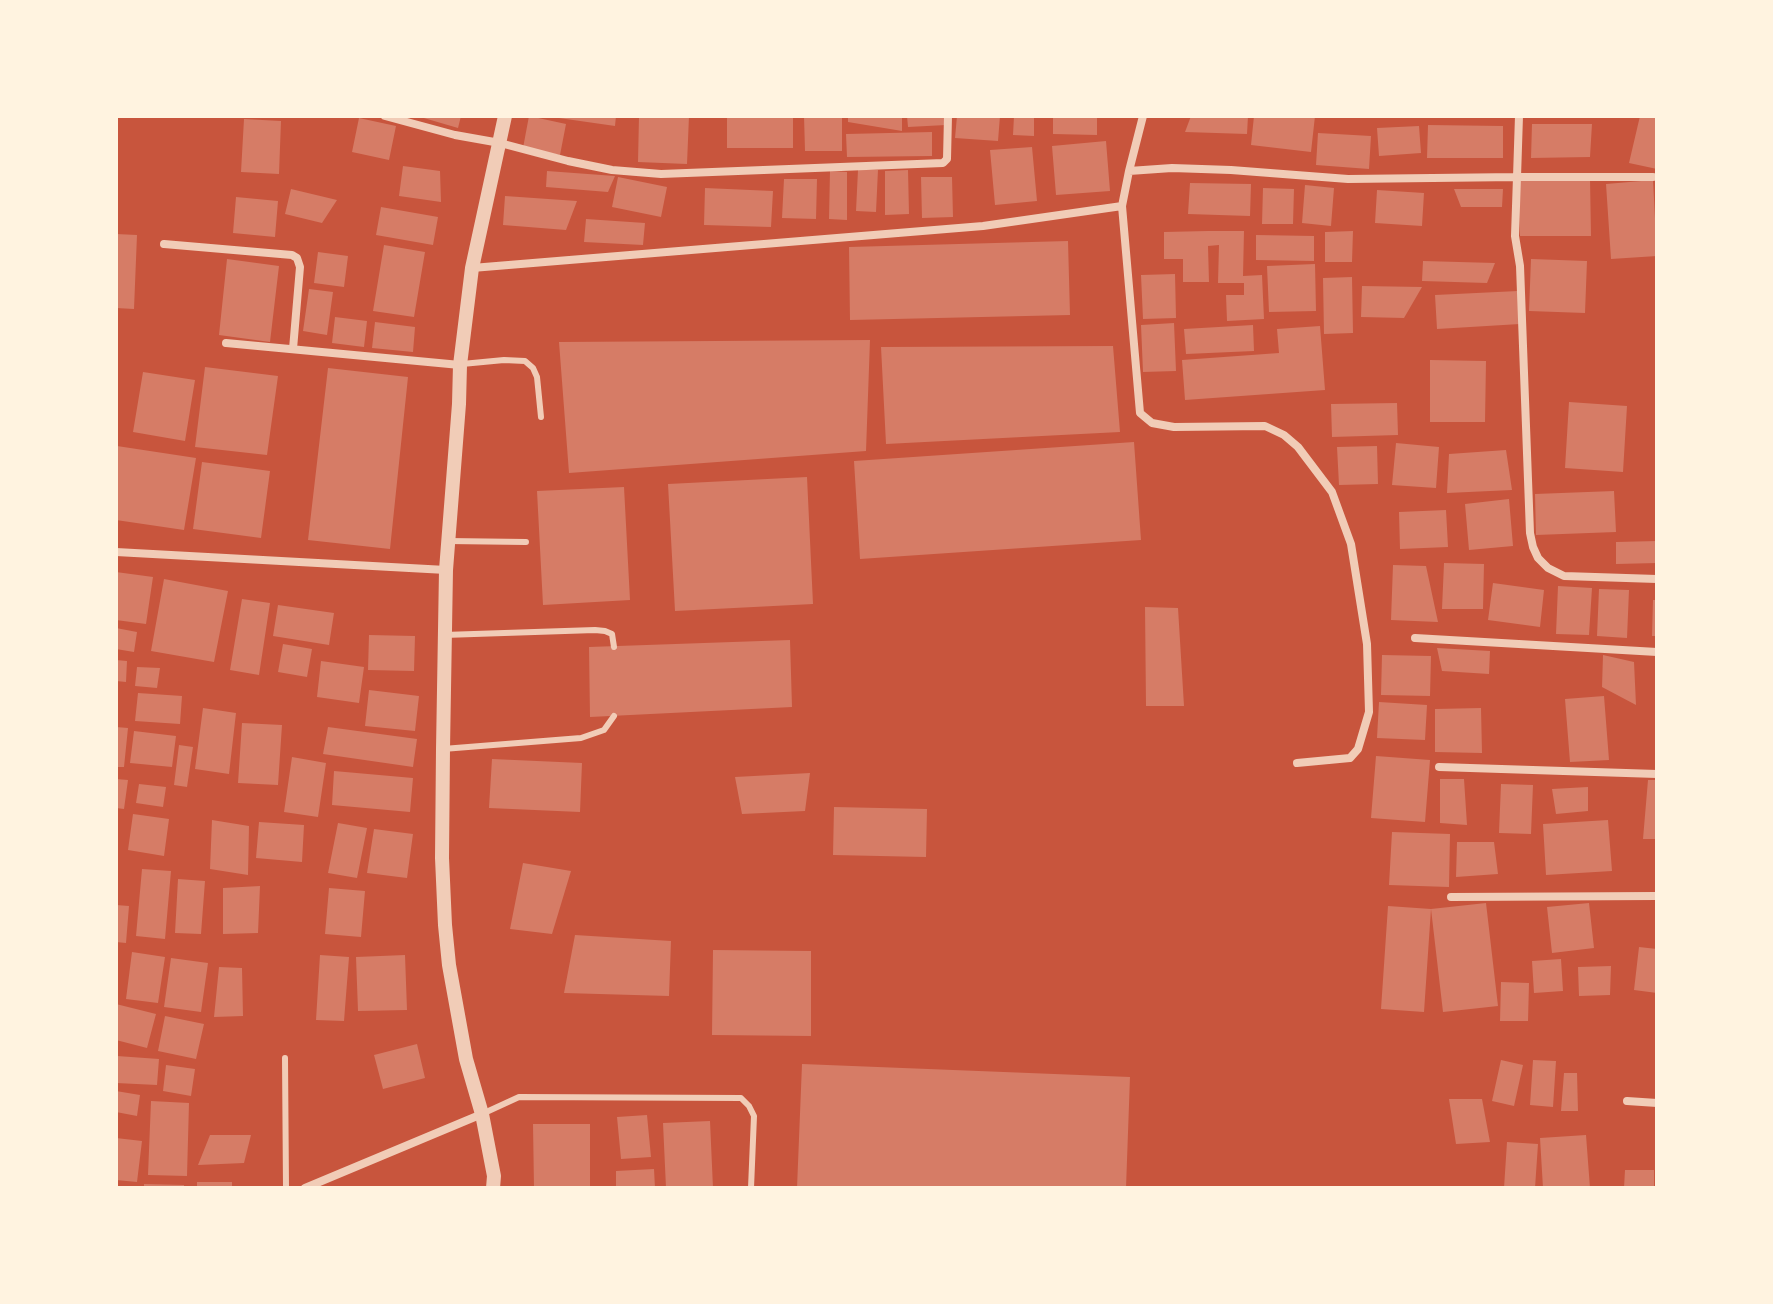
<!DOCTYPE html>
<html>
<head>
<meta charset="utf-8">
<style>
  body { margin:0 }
  #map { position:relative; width:1773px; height:1304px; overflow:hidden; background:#c8553d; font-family:Montserrat,sans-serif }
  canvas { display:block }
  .frame { position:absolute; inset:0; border:118px solid #fff3e0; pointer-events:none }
</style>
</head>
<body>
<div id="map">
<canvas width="1773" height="1304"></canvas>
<div class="frame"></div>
</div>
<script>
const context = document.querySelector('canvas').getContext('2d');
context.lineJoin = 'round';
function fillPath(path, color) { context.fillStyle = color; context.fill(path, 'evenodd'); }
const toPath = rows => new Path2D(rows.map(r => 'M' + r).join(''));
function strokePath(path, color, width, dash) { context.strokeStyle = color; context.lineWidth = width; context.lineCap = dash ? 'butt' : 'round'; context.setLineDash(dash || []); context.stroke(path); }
const building = toPath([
  [417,116,461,116,458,128],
  [529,116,566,124,560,155,523,148],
  [559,116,616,116,615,126,559,118],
  [639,116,689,116,687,164,638,162],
  [727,116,793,116,793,148,727,148],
  [804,116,842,116,842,151,805,151],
  [848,116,902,116,902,131,848,122],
  [907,116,945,116,946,125,908,127],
  [957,116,1000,116,998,141,955,138],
  [1014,116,1034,116,1034,136,1013,135],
  [1053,116,1097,116,1097,135,1053,134],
  [1191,116,1248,116,1247,134,1185,132],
  [1254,116,1315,116,1311,152,1251,145],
  [1640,116,1657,116,1657,169,1629,163],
  [359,118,396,126,389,160,352,152],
  [244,119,281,121,279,174,241,172],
  [1532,124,1592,124,1590,157,1531,158],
  [1428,125,1503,126,1503,158,1427,158],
  [1419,126,1421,153,1379,156,1377,128],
  [932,132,932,156,847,157,846,134],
  [1318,133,1371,136,1369,169,1316,165],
  [1106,141,1110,191,1056,195,1052,146],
  [1032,147,1037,201,995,205,990,150],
  [403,166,440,171,441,202,399,196],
  [858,170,878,170,876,212,856,211],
  [908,170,909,214,885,215,885,171],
  [547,171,615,176,608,192,546,187],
  [830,171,847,172,847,220,829,219],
  [618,177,667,187,661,217,612,207],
  [921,177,952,177,953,217,922,218],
  [784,179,817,179,816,219,782,218],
  [1590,179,1591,236,1520,236,1519,180],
  [1653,180,1657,256,1611,259,1606,184],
  [1190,183,1251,184,1250,216,1188,214],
  [1305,185,1334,188,1331,226,1302,223],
  [705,188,773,191,771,227,704,225],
  [1263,188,1294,189,1293,224,1262,224],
  [291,189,337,200,322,223,285,214],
  [1454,189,1503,189,1502,207,1461,207],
  [1377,190,1424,193,1422,226,1375,223],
  [505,196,577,201,566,230,503,225],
  [236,197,278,201,275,237,233,233],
  [381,207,438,217,433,245,376,235],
  [586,219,645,223,643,245,584,242],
  [1208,231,1244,231,1243,276,1262,275,1264,319,1227,321,1226,295,1244,295,1244,283,1218,283,1219,245,1208,246,1209,282,1183,282,1183,259,1164,259,1164,232],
  [1353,231,1352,262,1325,262,1325,232],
  [116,234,137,235,134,309,116,308],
  [1256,235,1314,236,1314,261,1256,260],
  [1068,241,1070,315,850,320,849,247],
  [384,245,425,252,414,317,373,311],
  [318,252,348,256,344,287,314,283],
  [227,259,279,266,270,342,219,335],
  [1531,259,1587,261,1585,313,1529,311],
  [1423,261,1495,263,1487,283,1422,281],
  [1315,264,1316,311,1269,312,1267,266],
  [1175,274,1176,318,1143,319,1141,275],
  [1352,277,1353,333,1324,334,1323,278],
  [1362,286,1422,287,1404,318,1361,317],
  [309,289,333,292,327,335,303,331],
  [1518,291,1520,324,1437,329,1435,295],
  [335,317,367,321,364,347,332,343],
  [375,322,415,327,413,352,372,348],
  [1174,323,1176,371,1143,372,1141,325],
  [1253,325,1254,351,1186,354,1184,329],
  [1320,326,1325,390,1185,400,1182,360,1279,353,1277,329],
  [870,340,866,451,569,473,559,342],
  [1113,346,1120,432,886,444,881,347],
  [1430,360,1486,361,1485,422,1430,422],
  [205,367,278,376,267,455,195,447],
  [328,368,408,377,390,549,308,540],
  [143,372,195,380,185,441,133,432],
  [1569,402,1627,406,1623,472,1565,468],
  [1397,403,1398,435,1332,437,1331,404],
  [1134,442,1141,540,860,559,854,461],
  [1396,443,1439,447,1436,488,1392,485],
  [117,446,196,458,184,530,116,520],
  [1377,446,1378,484,1339,485,1337,447],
  [1506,450,1512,490,1447,493,1449,454],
  [202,462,270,471,261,538,193,529],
  [807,477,813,604,675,611,668,484],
  [624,487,630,600,543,605,537,491],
  [1614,491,1616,532,1536,535,1535,494],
  [1509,499,1513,546,1469,550,1465,504],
  [1446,510,1448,547,1400,549,1399,512],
  [1657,541,1657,563,1616,564,1616,542],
  [1444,563,1484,564,1483,609,1442,609],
  [1393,565,1426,566,1438,622,1391,620],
  [116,572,153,577,146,624,116,620],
  [164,579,228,591,214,662,151,651],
  [1493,583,1544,590,1540,627,1488,620],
  [1558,586,1592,588,1589,635,1556,634],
  [1599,589,1629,590,1627,638,1597,636],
  [242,599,270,603,259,675,230,670],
  [1653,600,1657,600,1657,636,1652,636],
  [278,605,334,613,329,645,273,636],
  [1145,607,1178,608,1184,706,1146,706],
  [116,628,137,632,134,652,116,649],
  [369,635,415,636,414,671,368,670],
  [790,640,792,707,590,717,589,647],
  [283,644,312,649,307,677,278,672],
  [1437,648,1490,651,1489,674,1442,671],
  [1382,655,1431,656,1430,696,1381,695],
  [1603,655,1634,662,1636,705,1602,687],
  [116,660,127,661,126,682,116,681],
  [321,661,364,667,359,703,317,697],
  [137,667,160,668,157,688,135,686],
  [369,690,419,696,415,731,365,726],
  [138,693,182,696,180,724,135,721],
  [1604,696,1609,760,1570,762,1565,699],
  [1379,702,1427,705,1425,740,1377,738],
  [203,708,236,713,229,774,195,769],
  [1481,708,1482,753,1435,752,1435,709],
  [242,723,282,725,278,785,238,783],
  [116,727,128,728,124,767,116,767],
  [328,727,417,739,413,767,323,754],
  [134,731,176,736,172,767,130,763],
  [179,745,193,747,187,787,174,785],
  [1376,756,1430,760,1425,822,1371,818],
  [292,757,326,763,318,817,284,812],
  [492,759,582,763,580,812,489,808],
  [334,771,413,778,410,812,332,805],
  [810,773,805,811,742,814,735,777],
  [116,779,128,780,124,809,116,808],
  [1440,779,1464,779,1467,825,1440,823],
  [1648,780,1657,780,1657,839,1643,839],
  [139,784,166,787,163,807,136,803],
  [1501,784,1533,785,1531,834,1499,833],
  [1588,787,1588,811,1556,814,1552,789],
  [834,807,927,809,926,857,833,855],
  [133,814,169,819,164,856,128,850],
  [212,820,249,826,248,875,210,869],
  [1608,820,1612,871,1546,875,1543,824],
  [259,822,304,825,302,862,256,858],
  [338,823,367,828,357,878,328,873],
  [374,829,413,834,407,878,367,873],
  [1392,832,1450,834,1449,887,1389,885],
  [1457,842,1494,842,1498,874,1456,877],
  [523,863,571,871,552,934,510,929],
  [142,869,171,871,165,939,136,936],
  [178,879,205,881,201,934,175,933],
  [260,886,258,933,223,934,223,888],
  [329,888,365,891,361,937,325,934],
  [1486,903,1498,1006,1443,1012,1431,909],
  [1589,903,1594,948,1552,953,1547,907],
  [116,905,129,906,126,943,116,942],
  [1388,906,1431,909,1424,1012,1381,1009],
  [575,935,671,941,669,996,564,993],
  [1639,947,1657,949,1657,993,1634,990],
  [713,950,811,951,811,1036,712,1035],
  [132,952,165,957,158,1003,126,999],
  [320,955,349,957,344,1021,316,1020],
  [405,955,407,1010,358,1011,356,957],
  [171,958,208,963,201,1012,164,1007],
  [1561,959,1563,991,1534,993,1532,961],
  [1611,966,1610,995,1579,996,1578,967],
  [219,967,242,968,243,1016,214,1017],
  [1501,982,1529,983,1528,1021,1500,1021],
  [116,1004,156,1014,147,1048,116,1040],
  [165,1016,204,1024,196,1059,158,1051],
  [417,1044,425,1078,383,1089,374,1055],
  [117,1056,159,1059,157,1085,116,1083],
  [1501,1060,1523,1065,1514,1106,1492,1101],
  [1533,1060,1556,1061,1553,1107,1530,1105],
  [802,1064,1130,1077,1126,1188,797,1188],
  [166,1065,195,1069,191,1096,163,1091],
  [1564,1073,1577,1073,1578,1111,1561,1111],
  [116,1091,140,1095,137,1116,116,1112],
  [1449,1099,1482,1099,1490,1142,1456,1144],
  [151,1101,189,1103,187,1176,148,1175],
  [647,1115,651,1157,621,1159,617,1117],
  [710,1121,713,1188,666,1188,663,1123],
  [533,1124,590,1124,590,1188,534,1188],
  [210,1135,251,1135,244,1163,198,1165],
  [1586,1135,1590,1188,1543,1188,1540,1138],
  [116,1138,142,1141,137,1182,116,1180],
  [1507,1142,1538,1144,1535,1188,1504,1188],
  [654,1169,655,1188,616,1188,616,1171],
  [1625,1170,1654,1170,1654,1188,1624,1188],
  [197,1182,232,1182,232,1188,197,1188],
  [144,1184,184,1185,184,1188,144,1188]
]);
const service = toPath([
  [462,364,504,360,525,361,533,368,537,377,541,417],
  [448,541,526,542],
  [444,635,595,630,605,631,612,634,614,647],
  [443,749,581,738,604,730,614,716],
  [285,1058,286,1188],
  [482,1114,519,1097,741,1098,749,1106,754,1116,751,1188]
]);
const minor = toPath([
  [385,116,455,135,500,143,568,161,612,170,661,174,943,163,947,159,948,116],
  [1519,116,1517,177,1653,177],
  [1129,171,1143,116],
  [1122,206,1140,413,1152,423,1174,427,1265,426,1284,435,1298,447,1332,492,1351,544,1367,644,1369,712,1358,749,1350,758,1297,763],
  [164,244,292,255,297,258,300,267,293,349],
  [472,268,983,226,1122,206,1129,171,1172,168,1231,170,1348,179,1517,177,1515,236,1520,266,1530,533,1533,547,1538,558,1548,568,1564,576,1657,579],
  [226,343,460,365],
  [116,552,446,570],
  [1415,638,1657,652],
  [1439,767,1657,774],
  [1451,897,1657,896],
  [1627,1101,1657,1103],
  [305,1188,482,1114]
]);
const tertiary = toPath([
  [493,1188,494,1176,482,1114,466,1059,449,965,445,925,442,858,443,749,446,570,459,404,460,365,472,268,505,116]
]);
fillPath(building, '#d67c66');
strokePath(service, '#f1ccb7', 6);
strokePath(minor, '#f1ccb7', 8);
strokePath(tertiary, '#f1ccb7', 14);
</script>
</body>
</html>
